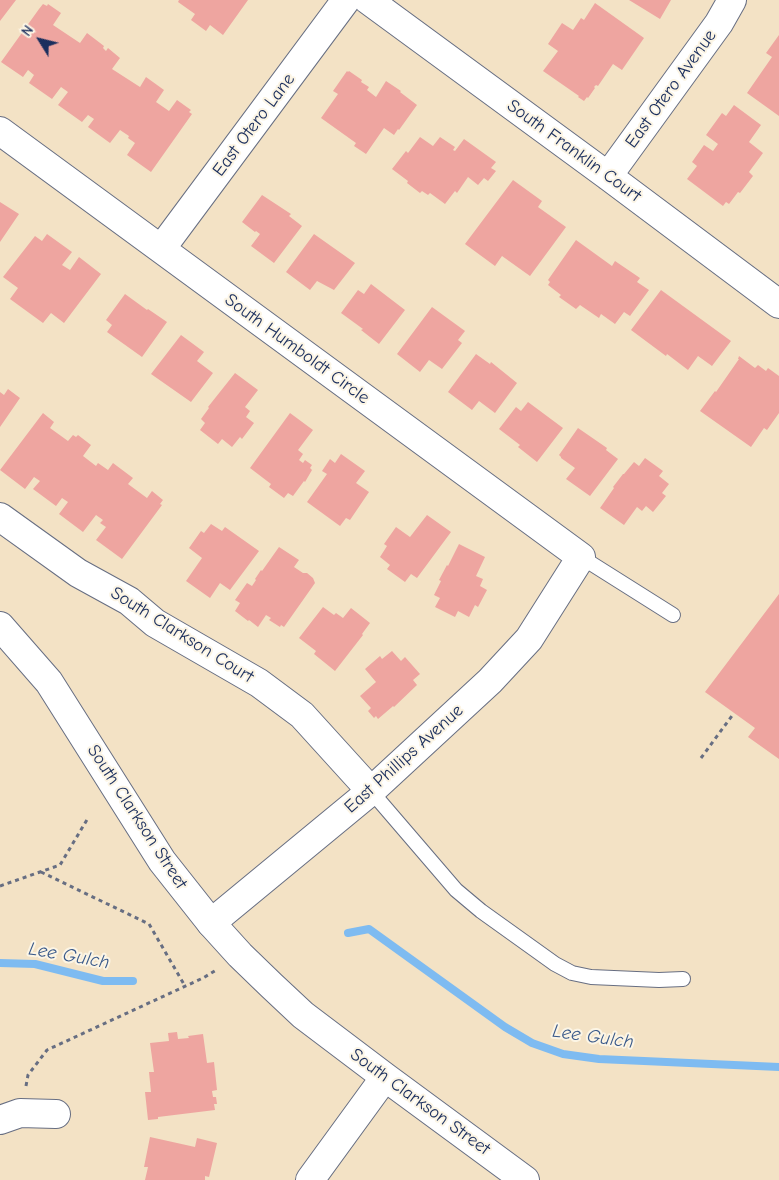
<!DOCTYPE html>
<html>
<head>
<meta charset="utf-8">
<style>
  body { margin:0 }
  #map { position:relative; width:779px; height:1180px; overflow:hidden; background:#f3e2c5; font-family:"Comic Neue",sans-serif }
  canvas { display:block }
  .north { position:absolute; left:15px; top:15px; width:50px; height:50px; -webkit-text-stroke:4px #fcf5e5; paint-order:stroke; rotate:306deg; font-size:14px; font-weight:700; line-height:20px; text-align:center; color:#1b2f5e }
  .north::after { content:''; display:block; margin:auto; width:18px; height:22px; background:#1b2f5e; clip-path:polygon(50% 0,100% 100%,50% 72%,0 100%) }
</style>
</head>
<body>
<div id="map">
<canvas width="779" height="1180"></canvas>
<div class="north">N</div>
</div>
<script>
const context = document.querySelector('canvas').getContext('2d');
context.lineJoin = 'round';
const toPath = rows => new Path2D(rows.map(r => 'M' + r).join(''));
function strokePath(path, color, width, dash) { context.strokeStyle = color; context.lineWidth = width; context.lineCap = dash ? 'butt' : 'round'; context.setLineDash(dash || []); context.stroke(path); }
function fillPath(path, color) { context.fillStyle = color; context.fill(path, 'evenodd'); }
function label(font, color, halo, rows, align = 'center') {
  context.font = font + ' "Comic Neue",sans-serif'; context.lineWidth = 4; context.setLineDash([]); context.textBaseline = 'middle'; context.strokeStyle = halo; context.fillStyle = color; for (const [text, x, y, turn = 0] of rows) {
    context.save(); context.translate(x, y); context.rotate((+turn || 0) * Math.PI / 180); context.textAlign = isNaN(turn) ? turn : align; if (halo) context.strokeText(text, 0, 0); context.fillText(text, 0, 0); context.restore();
  }
}
const stream = toPath([
  [348,933,369,929,505,1027,532,1043,563,1054,599,1059,779,1067],
  [0,963,35,964,103,981,133,981]
]);
const building = toPath([
  [0,0,16,0,0,21],
  [179,0,248,0,223,35,210,25,206,31,191,20,195,14,178,2],
  [629,0,671,0,660,19],
  [595,3,644,38,622,70,613,64,598,86,596,85,594,87,595,88,588,98,587,97,584,101,578,97,579,96,543,71,558,51,548,44,562,23,573,30,581,18,584,20],
  [43,4,47,6,48,4,61,13,53,25,80,43,87,33,104,46,103,48,106,51,108,48,120,58,112,69,140,87,146,77,164,90,156,102,169,111,177,100,191,110,189,112,192,114,151,172,127,155,135,143,128,138,129,136,120,130,110,143,88,127,94,119,88,115,82,122,58,105,68,92,61,87,52,99,29,83,34,75,28,70,23,77,1,62,39,9],
  [779,35,779,116,747,93,772,57,766,53],
  [347,71,348,72,349,71,362,80,361,82,369,87,367,90,376,97,386,81,401,91,400,92,417,105,399,130,398,129,394,135,384,128,366,154,354,146,356,143,321,118,338,94,333,91],
  [734,105,761,125,749,142,763,153,749,172,753,176,740,193,738,192,729,204,726,202,723,206,687,179,697,166,692,162,704,145,713,151,718,144,706,135,722,113,726,116],
  [420,137,433,146,440,137,455,147,453,150,455,151,464,139,496,162,491,168,496,171,488,181,484,178,478,185,468,177,457,193,455,191,445,204,430,193,428,195,422,191,420,193,407,183,408,181,392,169,406,151,408,153],
  [513,180,542,201,538,207,566,227,530,276,502,256,495,266,465,244],
  [262,195,291,214,289,216,302,226,274,263,251,246,260,234,256,231,255,232,242,222],
  [0,202,19,214,0,242],
  [47,234,72,252,62,265,70,270,79,257,101,274,64,323,51,313,43,323,10,299,18,288,3,277,35,236,42,241],
  [314,234,355,263,334,290,317,281,310,290,286,272],
  [576,240,612,266,615,261,640,278,637,282,649,290,630,316,624,312,615,324,601,314,599,318,580,305,576,309,559,297,561,295,548,285,550,282,548,280],
  [371,284,405,310,379,344,361,330,363,329,341,313,358,290,364,294],
  [661,290,731,341,712,366,698,356,688,370,667,354,666,356,631,330],
  [125,294,147,310,148,309,167,322,142,357,107,332,112,325,106,320],
  [432,307,465,331,458,340,462,343,442,369,429,360,420,372,397,354],
  [181,335,204,352,197,361,213,373,191,402,151,374],
  [476,354,490,364,491,362,517,383,495,413,479,401,472,410,448,392],
  [739,356,755,368,758,365,766,371,768,368,779,376,779,413,767,430,764,428,751,447,700,411,715,391,716,392,739,359,738,359],
  [235,373,258,390,245,407,250,411,246,417,254,423,242,439,240,437,232,447,222,439,218,444,200,430,205,423,201,419,209,408,208,407],
  [8,389,20,398,0,427,0,392,4,395],
  [528,402,563,428,537,462,518,447,520,445,499,429,516,407,521,411],
  [43,413,54,422,50,428,68,441,73,435,76,437,78,435,91,445,83,456,96,466,98,463,108,470,113,463,133,478,128,484,147,498,152,491,163,500,160,504,162,505,122,559,96,540,106,527,100,523,103,520,96,515,83,532,59,514,68,502,62,498,56,506,33,489,40,481,34,477,25,489,0,470],
  [290,413,313,430,298,450,303,454,299,460,303,463,305,460,312,465,310,468,312,470,305,482,304,481,293,496,288,493,284,498,269,487,271,484,250,468],
  [578,428,607,448,606,450,618,459,590,496,566,479,575,468,561,458,561,457,559,455],
  [341,454,365,471,356,483,369,492,350,520,346,518,340,526,307,502,327,474,322,471,330,459,335,463],
  [645,458,663,471,659,476,669,484,662,493,666,496,653,512,646,506,642,511,637,507,624,525,600,508,614,488,613,487,623,474,624,474,634,462,639,466],
  [427,515,451,532,417,578,411,574,405,582,387,569,390,565,380,557,387,546,384,544,396,527,410,537],
  [211,524,222,531,225,527,259,551,230,590,220,583,210,598,186,581,202,558,189,548,201,531,204,533],
  [459,544,485,557,476,576,483,579,480,586,487,590,478,607,475,605,469,617,458,611,455,617,435,607,440,598,434,595,441,581,439,580,447,565,448,566],
  [279,547,299,560,294,567,303,573,307,573,313,578,315,583,284,627,281,625,280,627,269,620,271,618,266,615,258,627,249,620,248,621,235,611,240,603,235,600,247,583,252,586,256,580,255,579,261,570,262,571],
  [779,594,779,759,748,737,755,728,705,692],
  [323,607,334,615,336,613,343,618,351,608,370,623,362,634,363,635,335,671,314,654,316,651,299,638],
  [392,651,401,661,405,657,420,674,413,680,417,685,394,707,393,706,392,707,378,719,376,716,374,718,368,711,371,708,360,696,376,682,365,669,380,656,382,659],
  [177,1032,178,1039,189,1038,188,1036,203,1034,207,1063,214,1062,217,1090,212,1091,213,1097,216,1097,217,1104,214,1104,215,1110,158,1117,158,1119,148,1120,145,1092,151,1092,149,1072,154,1072,150,1043,169,1041,168,1033],
  [150,1137,195,1147,197,1138,217,1143,209,1177,205,1176,205,1180,145,1180,148,1167,144,1167]
]);
const path = toPath([
  [701,758,734,713],
  [41,872,149,924,185,986],
  [0,886,60,865,88,818],
  [26,1086,28,1075,47,1050,203,978,218,969]
]);
const service = toPath([
  [581,557,673,615],
  [371,791,456,890,481,911,555,964,572,973,591,977,659,980,683,979]
]);
const minor = toPath([
  [368,0,608,176,779,304],
  [0,131,581,557,529,639,490,681,371,791,211,923],
  [608,176,719,23,732,0],
  [161,249,346,0],
  [0,517,78,573,129,601,155,623,259,683,302,715,371,791],
  [0,1120,20,1113,56,1114]
]);
const tertiary = toPath([
  [0,626,49,682,162,861,211,923,240,955,271,985,303,1015,385,1077,525,1180],
  [310,1180,385,1077]
]);
const streetNames = [
  ["East Otero Avenue",671,89,-54],
  ["East Otero Lane",254,125,-53],
  ["South Franklin Court",574,151,36],
  ["South Humboldt Circle",297,349,36],
  ["South Clarkson Court",182,635,32],
  ["East Phillips Avenue",404,759,-42],
  ["South Clarkson Street",137,817,57],
  ["South Clarkson Street",420,1102,36]
];
const waterNames = [
  ["Lee Gulch",69,956,10],
  ["Lee Gulch",593,1037,8]
];
strokePath(stream, '#7ebbf1', 8);
fillPath(building, '#eea5a0');
strokePath(service, '#676e82', 16);
strokePath(minor, '#676e82', 30);
strokePath(tertiary, '#676e82', 30);
strokePath(path, '#676e82', 3, [4, 4]);
strokePath(service, '#fff', 14);
strokePath(minor, '#fff', 28);
strokePath(tertiary, '#fff', 28);
label('18px', '#1b2f5e', '#fcf5e5', streetNames);
label('italic 19px', '#39598a', '#fcf5e5', waterNames);
</script>
</body>
</html>
